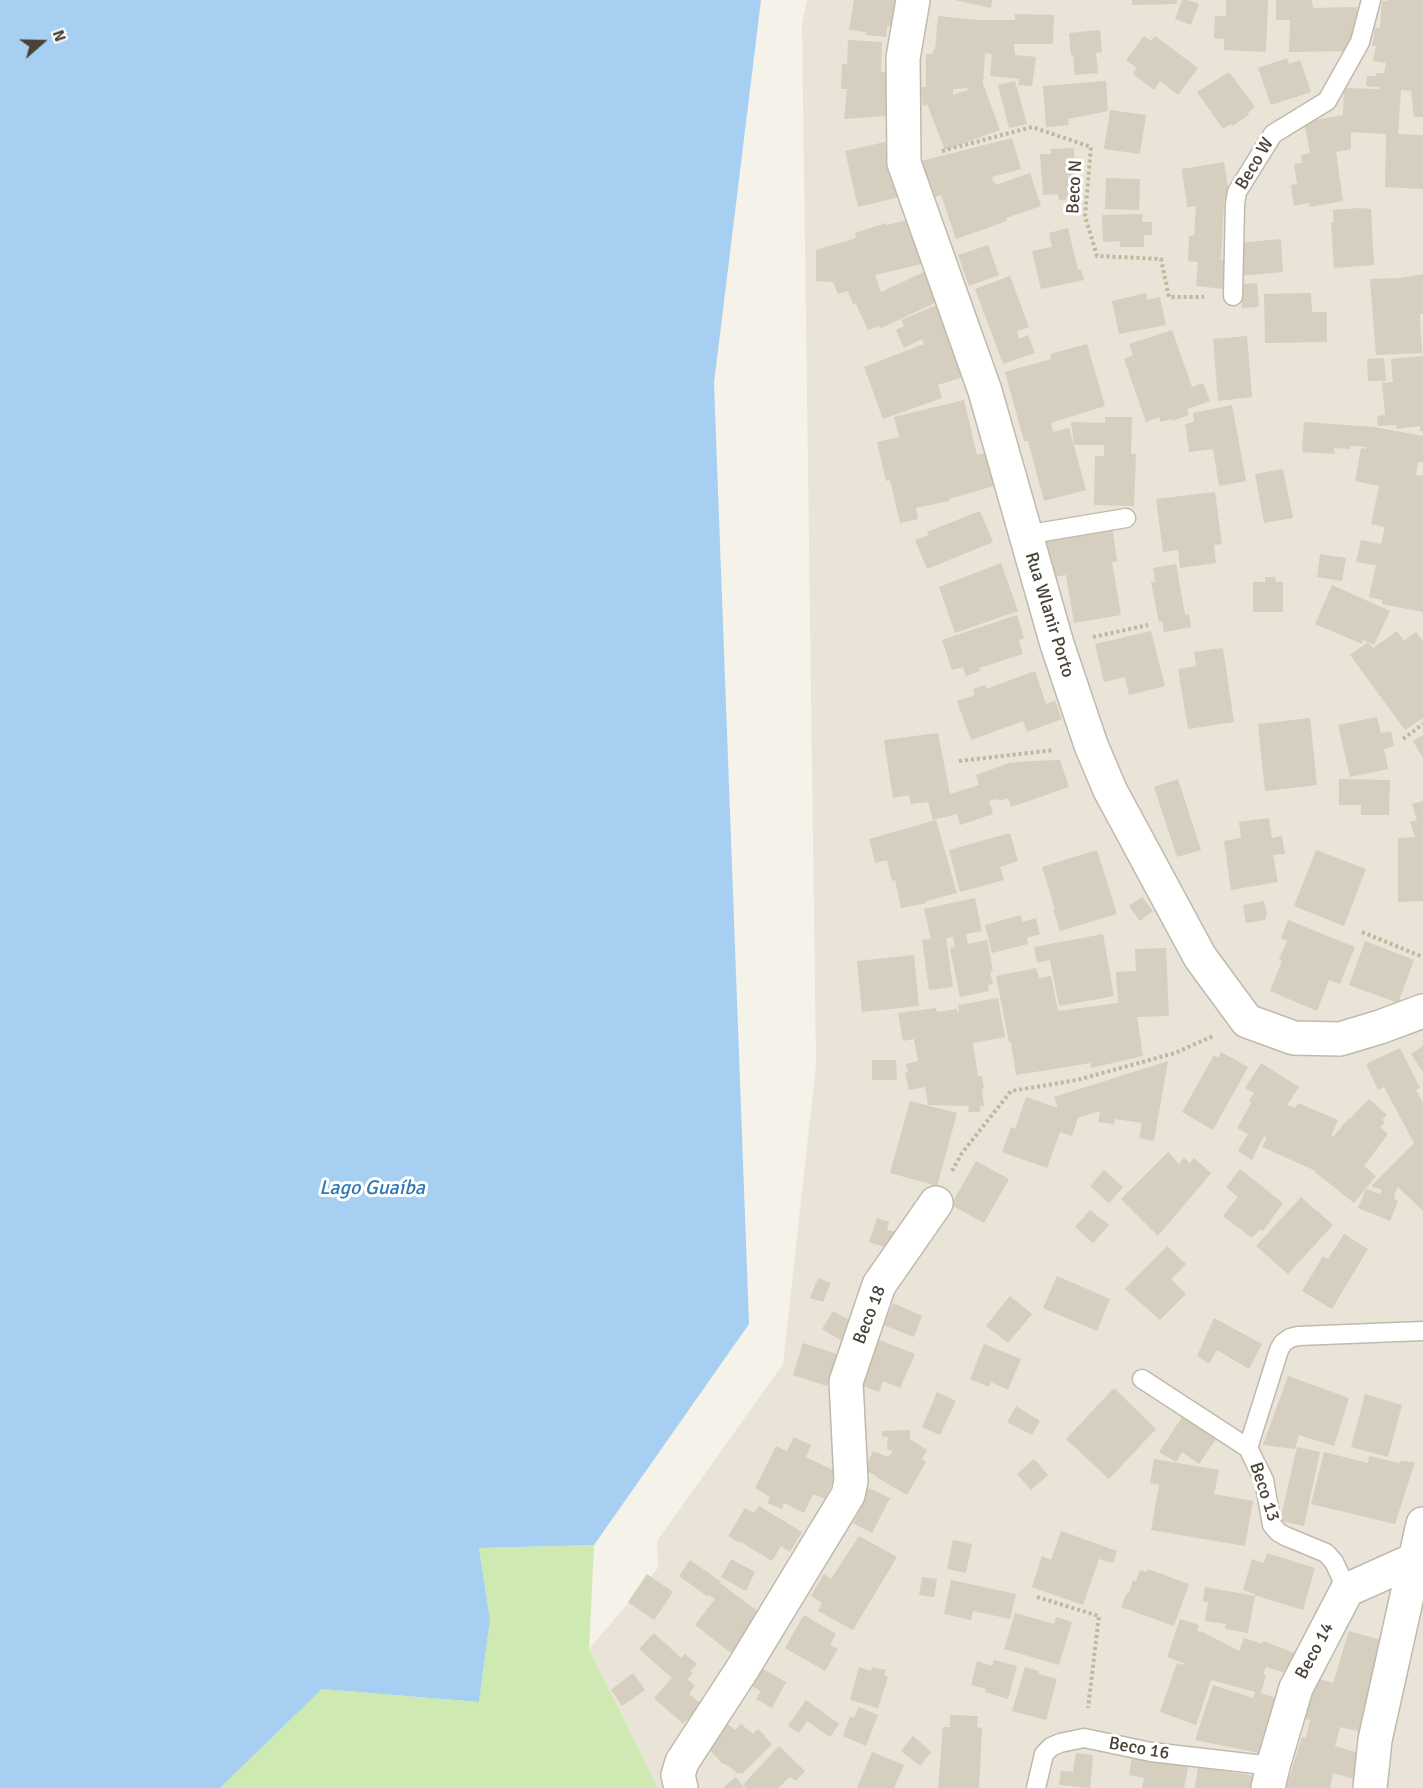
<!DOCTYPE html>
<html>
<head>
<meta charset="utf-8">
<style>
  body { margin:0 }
  #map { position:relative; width:1423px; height:1788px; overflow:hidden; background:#f5f2e9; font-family:Signika,sans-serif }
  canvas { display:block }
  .north { position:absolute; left:12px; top:12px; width:60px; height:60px; -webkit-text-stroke:4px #fff; paint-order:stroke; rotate:70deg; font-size:16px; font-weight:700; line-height:24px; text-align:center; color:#494237 }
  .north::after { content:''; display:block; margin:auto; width:21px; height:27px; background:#494237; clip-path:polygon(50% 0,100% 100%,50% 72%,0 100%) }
</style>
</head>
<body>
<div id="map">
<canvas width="1423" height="1788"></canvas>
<div class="north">N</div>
</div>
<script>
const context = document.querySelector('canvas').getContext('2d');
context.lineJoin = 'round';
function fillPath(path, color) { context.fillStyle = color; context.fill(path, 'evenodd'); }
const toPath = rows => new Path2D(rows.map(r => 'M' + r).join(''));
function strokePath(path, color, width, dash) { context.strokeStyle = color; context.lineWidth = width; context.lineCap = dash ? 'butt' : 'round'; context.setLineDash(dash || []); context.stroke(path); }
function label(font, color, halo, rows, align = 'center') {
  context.font = font + ' Signika,sans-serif'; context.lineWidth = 6; context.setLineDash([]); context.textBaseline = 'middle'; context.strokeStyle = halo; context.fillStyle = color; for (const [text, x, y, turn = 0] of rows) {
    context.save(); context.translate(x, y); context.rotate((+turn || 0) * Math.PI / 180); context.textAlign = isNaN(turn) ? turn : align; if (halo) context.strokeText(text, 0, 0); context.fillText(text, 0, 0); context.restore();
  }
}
const residential = toPath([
  [807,0,1423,0,1423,1788,658,1788,589,1649,658,1568,657,1541,783,1364,816,1064,802,25]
]);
const green = toPath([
  [594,1545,589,1649,658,1788,220,1788,322,1689,479,1702,490,1620,479,1548]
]);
const water = toPath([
  [0,0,761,0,714,383,749,1324,594,1545,479,1548,490,1620,479,1702,322,1689,220,1788,0,1788]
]);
const building = toPath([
  [854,0,899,0,896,26,887,26,886,37,866,35,866,32,849,30],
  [955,0,992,0,991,8],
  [1132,0,1177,0,1177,4,1132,5],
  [1182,0,1188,0,1199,4,1191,25,1175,19],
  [1226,0,1268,0,1266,52,1224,50,1224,39,1214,38,1215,16,1226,16],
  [1276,0,1312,0,1313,8,1358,7,1351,51,1289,52,1290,20,1276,20],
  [1387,0,1423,0,1423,117,1414,117,1411,91,1401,90,1398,134,1423,135,1423,189,1385,187,1386,134,1351,132,1351,149,1336,152,1343,201,1309,207,1309,203,1294,206,1291,185,1297,184,1294,164,1302,163,1301,155,1310,153,1304,122,1343,115,1344,88,1379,89,1379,87,1366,86,1367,76,1376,76,1377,73,1384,73,1386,63,1373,61,1376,46,1372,46,1375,28,1380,28,1382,1,1387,1],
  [1015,14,1054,15,1053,44,1014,44,1015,55,1036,57,1032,86,1018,85,1019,79,990,76,992,54,985,53,983,84,1000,130,945,150,927,104,923,106,921,87,926,87,926,54,933,54,933,49,935,50,938,16,978,20,1015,20],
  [967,88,968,90,953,95,953,89],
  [1100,30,1102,52,1096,53,1098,73,1075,75,1073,55,1071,55,1069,33],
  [1144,36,1151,41,1155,36,1198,68,1178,95,1160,81,1154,90,1133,74,1137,68,1126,60],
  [848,40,882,42,881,72,891,72,889,92,887,91,886,116,844,119,847,89,841,89,842,64,847,64],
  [1287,58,1289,64,1300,60,1311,92,1271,105,1258,68],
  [1229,72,1255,107,1248,113,1249,115,1232,126,1231,124,1223,129,1197,92],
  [1015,81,1027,124,1009,128,998,85],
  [1106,81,1108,111,1068,119,1069,125,1046,127,1043,86],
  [1110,110,1146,115,1140,154,1104,149],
  [1012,138,1021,169,992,177,993,182,995,182,996,185,1030,173,1041,206,1006,218,1007,221,956,239,941,195,935,197,934,192,930,193,921,161],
  [885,142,890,164,904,196,858,207,845,151],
  [1074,148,1076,199,1059,200,1058,194,1043,195,1040,154,1051,154,1051,149],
  [1224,162,1230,200,1224,201,1221,260,1227,260,1224,289,1196,286,1198,262,1188,261,1189,236,1194,235,1196,206,1187,207,1182,169],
  [1106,178,1140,179,1139,210,1105,209],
  [1359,208,1371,209,1374,265,1334,268,1331,223,1334,222,1333,210],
  [1143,214,1142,222,1152,222,1152,235,1144,235,1144,247,1120,247,1120,241,1103,242,1102,215],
  [912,219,926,263,875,275,881,292,926,271,939,301,881,328,879,326,868,330,856,304,853,304,848,291,838,294,833,282,816,281,816,250,856,238,855,233,886,223,887,225],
  [1068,228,1078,270,1081,269,1084,280,1041,289,1032,251,1052,247,1049,233],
  [1281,239,1283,272,1239,276,1237,243],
  [988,245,999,275,969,286,958,255],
  [1423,274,1423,314,1420,314,1422,353,1376,355,1370,279,1400,278],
  [1010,276,1029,327,1017,331,1019,339,1028,335,1035,353,1003,364,975,289],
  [1257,283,1259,307,1242,308,1240,284],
  [1146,293,1147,300,1160,297,1166,325,1119,334,1112,301],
  [1311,293,1312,312,1327,312,1327,342,1265,343,1264,294],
  [939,304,966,376,938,385,942,398,883,419,864,367,924,344,922,339,904,348,896,330,904,326,901,320],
  [1172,330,1192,387,1203,383,1210,401,1187,409,1189,415,1172,421,1171,419,1161,422,1159,417,1146,422,1124,359,1133,355,1129,344],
  [1247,336,1252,397,1218,401,1213,339],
  [1087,344,1105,406,1051,423,1053,432,1069,428,1086,490,1044,501,1028,441,1024,441,1005,372,1051,359,1050,354],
  [1423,356,1423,431,1420,431,1420,426,1397,429,1396,425,1378,426,1377,416,1385,415,1382,383,1393,382,1391,359],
  [1384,358,1386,381,1368,381,1367,359],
  [964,400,977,455,985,453,994,486,949,499,949,501,916,508,918,519,900,523,890,480,886,481,877,442,899,437,894,417],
  [1232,405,1246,481,1219,486,1213,449,1189,452,1185,424,1194,422,1193,413],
  [1105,417,1132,417,1131,454,1136,454,1134,506,1094,505,1095,456,1104,456,1104,445,1074,445,1071,422,1105,423],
  [1304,422,1374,427,1423,436,1423,462,1418,462,1416,475,1423,476,1423,612,1382,604,1382,600,1369,597,1376,565,1356,562,1361,540,1381,544,1385,527,1371,524,1379,486,1355,481,1361,448,1366,449,1366,447,1357,446,1350,446,1350,449,1334,448,1335,454,1302,452],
  [1283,469,1293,518,1264,523,1255,474],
  [1215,492,1222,544,1214,545,1216,563,1180,568,1178,550,1163,552,1156,499],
  [980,511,993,542,927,569,915,540,929,535,927,532],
  [1112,527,1117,561,1112,562,1121,615,1074,623,1066,575,1054,577,1051,556,1048,556,1045,537],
  [1320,554,1346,558,1342,581,1317,577],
  [1001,563,1018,611,955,633,939,587],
  [1176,564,1185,615,1189,614,1191,627,1164,632,1162,621,1159,622,1151,582,1155,582,1153,568],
  [1265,577,1275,577,1276,582,1283,582,1283,612,1253,612,1253,582,1265,582],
  [1332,585,1390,611,1374,645,1368,642,1373,648,1397,631,1404,641,1416,632,1423,641,1423,718,1405,730,1350,655,1368,642,1363,640,1362,644,1315,624],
  [1017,615,1024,638,1019,640,1023,654,979,668,980,671,966,676,963,667,952,670,942,640],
  [1151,631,1165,686,1129,695,1125,677,1104,682,1095,644],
  [1223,648,1234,722,1188,729,1178,669,1196,666,1194,652],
  [1035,671,1046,704,1055,701,1062,719,1027,732,1023,721,971,740,957,701,975,695,973,689,985,685,986,689],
  [1377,717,1381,733,1391,731,1394,746,1384,749,1388,769,1350,777,1338,725],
  [1310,718,1317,785,1265,791,1258,724],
  [938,733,950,794,979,785,976,775,1009,763,1030,761,1060,760,1069,787,1011,807,1008,798,999,801,998,799,989,801,993,814,960,825,957,814,933,820,928,802,911,804,909,795,893,798,884,740],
  [1423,735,1423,758,1413,741],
  [1178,779,1201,850,1177,857,1154,787],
  [1339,779,1390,780,1389,815,1361,815,1361,805,1339,805],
  [1423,801,1423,901,1398,902,1398,838,1415,837,1410,822,1417,820,1412,804],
  [1269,818,1272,838,1282,836,1285,854,1273,855,1278,882,1231,890,1224,841,1241,838,1239,822],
  [936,820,957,893,926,901,927,903,901,908,895,880,892,881,887,860,875,863,869,839],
  [1010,833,1018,861,1000,867,1004,880,960,892,949,850],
  [1097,850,1117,914,1060,931,1053,909,1055,909,1042,867],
  [1316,850,1366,869,1344,926,1294,906],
  [1142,897,1153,911,1140,921,1129,906],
  [975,898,982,931,966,934,968,944,987,940,993,971,990,972,993,984,988,985,989,991,960,997,950,948,955,947,953,937,946,938,953,987,929,990,922,940,931,939,924,909],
  [1264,901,1267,914,1265,920,1246,923,1243,905],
  [1021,915,1022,922,1036,918,1040,934,1027,938,1028,944,992,953,985,925],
  [1288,920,1355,947,1340,984,1329,980,1317,1011,1270,991,1282,961,1279,959,1287,941,1281,938],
  [1103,934,1114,996,1059,1006,1050,960,1037,963,1034,947],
  [1365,941,1414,960,1398,1003,1349,985],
  [1166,948,1169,1016,1137,1017,1143,1056,1091,1068,1091,1063,1016,1075,1011,1042,1009,1042,996,976,1036,968,1039,978,1051,976,1058,1011,1118,1003,1116,972,1136,971,1135,949],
  [914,955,919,1006,862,1012,857,961],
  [998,998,1005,1037,973,1043,978,1076,982,1076,984,1088,982,1089,984,1106,980,1106,980,1112,968,1112,969,1106,928,1105,925,1087,909,1090,905,1073,908,1072,906,1064,918,1061,914,1039,903,1041,898,1013,936,1008,937,1012,957,1009,957,1012,959,1012,958,1005],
  [1423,1046,1423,1072,1411,1054],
  [1400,1048,1420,1088,1416,1090,1423,1103,1423,1211,1398,1187,1394,1195,1396,1195,1394,1199,1398,1201,1390,1221,1358,1208,1366,1189,1380,1194,1382,1190,1371,1186,1414,1143,1384,1087,1378,1090,1366,1064],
  [1221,1052,1248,1067,1213,1130,1182,1112,1214,1055,1218,1058],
  [872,1060,896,1060,897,1080,872,1080],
  [1168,1061,1154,1141,1139,1138,1142,1123,1115,1119,1114,1124,1098,1122,1100,1111,1078,1118,1072,1136,1060,1132,1047,1168,1002,1152,1011,1127,1015,1129,1026,1097,1058,1108,1054,1097],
  [1261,1063,1299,1087,1287,1105,1295,1108,1298,1103,1338,1120,1331,1136,1333,1137,1349,1118,1350,1119,1369,1099,1387,1115,1382,1120,1385,1123,1380,1127,1388,1134,1364,1166,1376,1176,1354,1203,1315,1172,1316,1171,1262,1147,1267,1138,1264,1136,1252,1160,1238,1151,1248,1134,1237,1128,1251,1103,1249,1101,1254,1093,1245,1088],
  [910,1101,957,1113,937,1186,890,1173],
  [1168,1152,1179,1164,1184,1158,1190,1163,1194,1158,1211,1173,1158,1236,1121,1199],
  [976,1161,1009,1179,984,1223,951,1205],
  [1240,1169,1283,1203,1263,1231,1260,1229,1252,1238,1223,1216,1238,1197,1226,1187],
  [1104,1170,1123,1187,1109,1203,1090,1186],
  [1301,1197,1333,1225,1288,1274,1256,1246],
  [1090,1210,1109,1225,1093,1243,1075,1227],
  [877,1218,889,1222,887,1230,896,1232,890,1249,869,1242],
  [1344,1234,1368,1249,1332,1309,1302,1291,1323,1256,1328,1259],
  [1167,1246,1186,1264,1171,1279,1186,1294,1160,1320,1125,1289],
  [1057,1276,1110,1299,1097,1331,1043,1308],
  [818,1278,831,1283,823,1302,810,1298],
  [1010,1296,1032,1314,1008,1343,986,1326],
  [893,1303,922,1316,914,1337,884,1325],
  [833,1311,856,1324,845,1343,822,1329],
  [1214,1318,1262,1344,1249,1369,1217,1350,1209,1364,1197,1356],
  [874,1338,915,1354,900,1388,883,1381,879,1392,861,1385],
  [803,1343,837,1354,827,1386,793,1375],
  [984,1344,1021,1359,1008,1390,991,1382,989,1387,970,1379],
  [1288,1376,1349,1398,1334,1446,1299,1435,1295,1449,1263,1445],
  [1114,1388,1156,1429,1109,1479,1066,1439],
  [937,1392,956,1401,940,1435,922,1427],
  [1365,1394,1402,1405,1388,1457,1351,1447],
  [1016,1406,1040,1421,1032,1435,1007,1422],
  [1184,1414,1218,1436,1199,1464,1182,1452,1176,1462,1159,1452],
  [910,1430,910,1439,927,1450,922,1459,926,1462,907,1495,876,1477,877,1476,864,1470,873,1451,888,1457,893,1451,887,1449,888,1437,882,1436,882,1431],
  [794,1437,811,1445,806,1457,837,1472,825,1499,813,1494,804,1513,784,1503,782,1509,767,1503,770,1497,755,1488,776,1446,787,1451],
  [1297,1447,1320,1452,1304,1526,1280,1521],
  [1324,1452,1368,1463,1369,1456,1399,1463,1400,1461,1415,1462,1395,1524,1311,1504],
  [1034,1459,1048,1475,1031,1490,1017,1474],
  [1154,1459,1219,1470,1214,1494,1253,1501,1245,1546,1151,1530,1159,1485,1150,1483],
  [860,1484,890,1498,872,1533,853,1523,860,1510,849,1505],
  [759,1506,802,1532,790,1552,781,1546,772,1561,741,1542,740,1543,728,1536,745,1508,754,1513],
  [1061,1531,1117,1551,1113,1563,1099,1559,1083,1605,1032,1587,1042,1556,1051,1560],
  [859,1536,897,1557,853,1630,818,1611,822,1603,811,1596,824,1574,831,1579],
  [953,1540,972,1544,966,1573,947,1569],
  [1267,1553,1315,1568,1303,1610,1254,1595,1255,1594,1243,1590,1252,1559,1264,1563],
  [731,1559,755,1572,746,1591,721,1577],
  [690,1560,720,1581,719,1582,761,1614,731,1653,695,1625,715,1599,709,1595,707,1596,679,1576],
  [1148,1569,1189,1584,1174,1626,1121,1607,1127,1593,1129,1593,1133,1580,1136,1581,1140,1570,1146,1572],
  [647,1574,673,1592,654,1620,628,1602],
  [922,1577,937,1579,934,1597,919,1595],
  [951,1580,1016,1594,1010,1619,973,1611,971,1620,944,1614],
  [1205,1587,1255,1596,1248,1633,1225,1629,1226,1624,1205,1621,1208,1602,1203,1601],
  [1015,1613,1054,1624,1056,1617,1072,1622,1059,1665,1004,1649],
  [804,1615,836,1634,830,1645,838,1649,825,1671,785,1648],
  [1180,1619,1199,1625,1197,1631,1200,1632,1201,1631,1239,1651,1244,1638,1262,1644,1263,1641,1295,1653,1288,1674,1266,1667,1263,1674,1266,1675,1261,1693,1281,1700,1264,1754,1195,1740,1213,1685,1253,1698,1255,1692,1211,1680,1196,1725,1160,1712,1177,1663,1183,1665,1184,1663,1167,1657],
  [1349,1631,1385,1641,1366,1733,1340,1727,1335,1746,1365,1755,1357,1780,1333,1773,1330,1788,1286,1788,1302,1737,1306,1738,1310,1720,1301,1718,1312,1677,1333,1683],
  [654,1633,681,1658,685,1654,697,1664,690,1671,693,1673,687,1679,695,1686,689,1694,701,1704,683,1724,654,1698,672,1678,639,1649],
  [994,1660,1017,1666,1008,1699,985,1692,986,1689,971,1685,977,1661,992,1666],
  [754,1664,786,1682,772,1708,756,1699,761,1691,745,1682],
  [859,1667,871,1671,872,1667,886,1670,884,1675,888,1677,878,1708,850,1700],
  [1025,1667,1039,1671,1039,1674,1057,1679,1046,1720,1012,1711],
  [633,1673,645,1690,622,1706,611,1690],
  [806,1700,839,1724,830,1737,807,1721,799,1733,788,1726],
  [859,1707,878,1715,866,1746,843,1736,850,1716,854,1718],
  [950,1715,978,1716,977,1727,982,1728,979,1788,938,1788,943,1727,950,1727],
  [723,1720,735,1730,741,1724,753,1734,758,1729,772,1744,742,1774,740,1772,738,1774,729,1766,722,1763,705,1745],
  [913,1736,931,1752,920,1766,901,1751],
  [779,1746,805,1771,796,1781,790,1777,778,1788,746,1788,743,1785],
  [872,1752,904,1765,894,1788,857,1788],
  [1076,1753,1093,1755,1090,1788,1059,1785,1061,1771,1073,1772],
  [1132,1757,1188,1767,1184,1788,1142,1788,1144,1778,1129,1775],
  [1198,1767,1255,1776,1253,1788,1195,1788],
  [736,1777,744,1788,723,1788,730,1782]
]);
const path = toPath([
  [942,151,1032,127,1091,147,1085,216,1097,256,1161,259,1169,297,1204,297],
  [1093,637,1148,625],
  [1403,739,1423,724],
  [959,761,1054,750],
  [1362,932,1423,957],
  [952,1171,962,1153,1011,1091,1077,1080,1175,1053,1213,1036],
  [1037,1597,1099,1616,1088,1708]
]);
const service = toPath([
  [1233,296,1235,204,1237,192,1273,134,1327,101,1360,42,1371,0],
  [1025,535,1126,518],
  [1142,1379,1248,1448,1264,1480,1272,1525,1278,1532,1285,1536,1326,1553,1334,1562,1347,1590],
  [1248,1448,1279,1350,1283,1343,1290,1338,1298,1336,1423,1331],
  [1036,1788,1044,1754,1051,1747,1060,1743,1084,1738,1151,1752,1273,1766]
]);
const minor = toPath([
  [913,0,903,58,904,163,985,391,1057,644,1091,745,1110,790,1200,957,1247,1021,1294,1038,1340,1039,1380,1027,1423,1011],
  [681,1788,678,1775,682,1762,743,1668,848,1495,851,1481,846,1382,879,1285,936,1203],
  [1268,1788,1273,1766,1296,1688,1347,1590,1416,1559,1423,1559],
  [1370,1788,1375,1740,1423,1524]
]);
const streetNames = [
  ["Beco W",1255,164,-59],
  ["Beco N",1075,187,-87],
  ["Rua Wlanir Porto",1049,615,73],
  ["Beco 18",870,1315,-69],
  ["Beco 13",1264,1492,72],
  ["Beco 14",1315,1651,-62],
  ["Beco 16",1139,1749,10]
];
const waterNames = [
  ["Lago Guaíba",372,1189]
];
fillPath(residential, '#e9e4d7');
fillPath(green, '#cee9b2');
fillPath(water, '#a6cff1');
fillPath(building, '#d6cebe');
strokePath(service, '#c0baac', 21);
strokePath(minor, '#c0baac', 36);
strokePath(path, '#c2b69d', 4, [3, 3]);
strokePath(service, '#fff', 18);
strokePath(minor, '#fff', 33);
label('18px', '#494237', '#fff', streetNames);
label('italic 20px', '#2f78b6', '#fff', waterNames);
</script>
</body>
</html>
